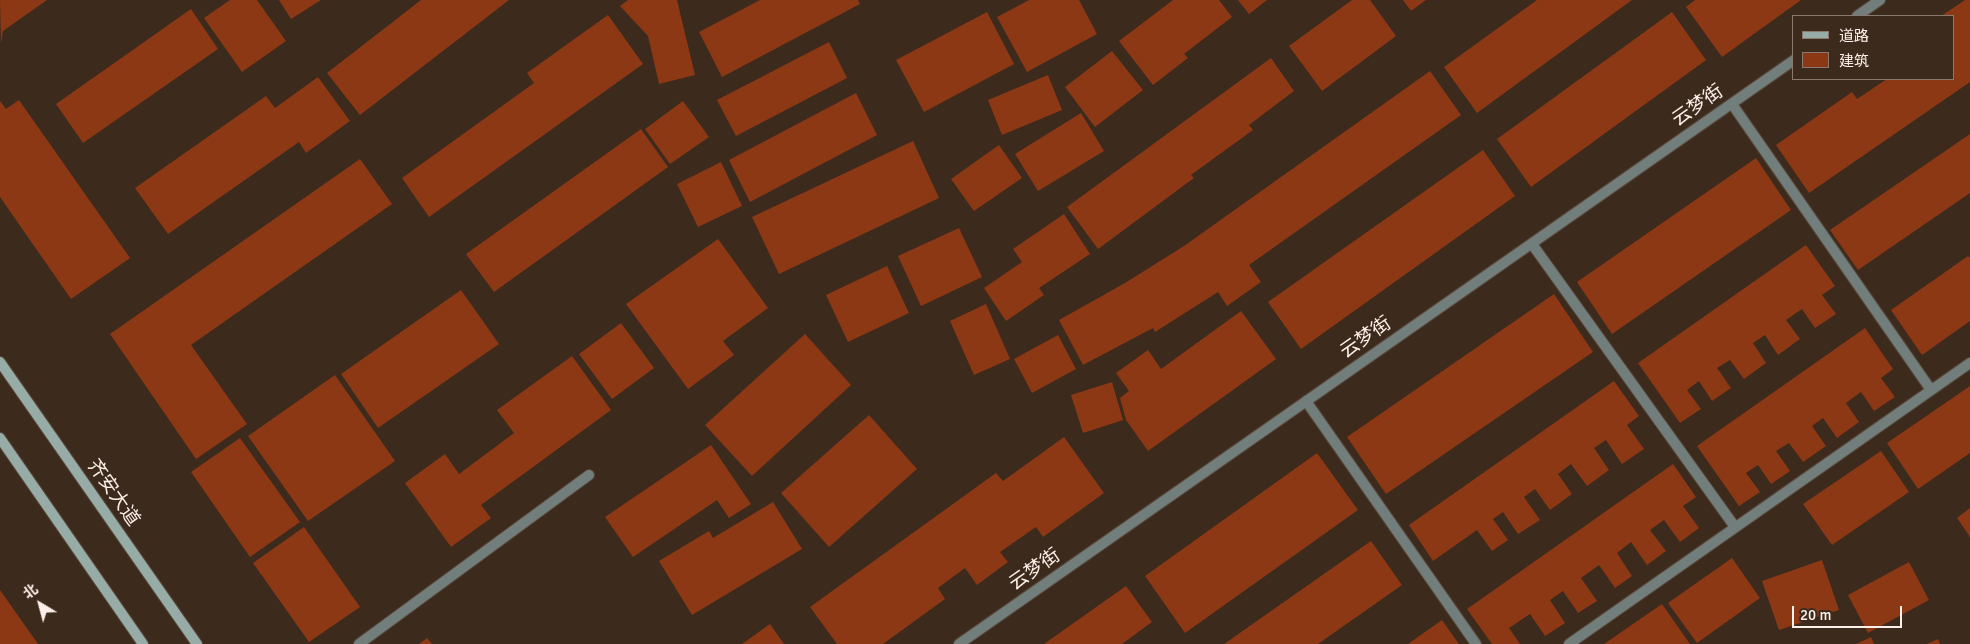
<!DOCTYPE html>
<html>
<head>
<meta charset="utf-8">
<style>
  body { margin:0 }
  #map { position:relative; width:1970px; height:644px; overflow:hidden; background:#3c2a1d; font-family:Signika,"Noto Sans SC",sans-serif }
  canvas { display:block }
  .legend { position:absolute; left:1792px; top:15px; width:162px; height:65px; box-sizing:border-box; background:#3c2a1d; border:1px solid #89796e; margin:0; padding:6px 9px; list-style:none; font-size:15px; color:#fdf0e8 }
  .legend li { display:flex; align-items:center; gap:10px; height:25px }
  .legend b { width:25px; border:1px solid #89796e }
  .north { position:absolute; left:15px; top:579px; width:50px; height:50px; -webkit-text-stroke:4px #3c2a1d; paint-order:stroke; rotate:323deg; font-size:14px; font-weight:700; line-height:20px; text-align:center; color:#fdf0e8 }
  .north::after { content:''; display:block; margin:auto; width:18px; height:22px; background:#fdf0e8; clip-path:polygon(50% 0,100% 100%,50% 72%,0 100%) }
  .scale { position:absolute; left:1792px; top:606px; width:110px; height:22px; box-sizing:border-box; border:2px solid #fdf0e8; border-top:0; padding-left:6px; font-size:15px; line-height:18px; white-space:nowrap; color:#fdf0e8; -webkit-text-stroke:4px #3c2a1d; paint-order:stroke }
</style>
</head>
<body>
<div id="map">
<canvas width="1970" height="644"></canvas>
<ul class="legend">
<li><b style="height:6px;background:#97aca6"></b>道路</li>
<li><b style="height:14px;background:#8c3815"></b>建筑</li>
</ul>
<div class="north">北</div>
<div class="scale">20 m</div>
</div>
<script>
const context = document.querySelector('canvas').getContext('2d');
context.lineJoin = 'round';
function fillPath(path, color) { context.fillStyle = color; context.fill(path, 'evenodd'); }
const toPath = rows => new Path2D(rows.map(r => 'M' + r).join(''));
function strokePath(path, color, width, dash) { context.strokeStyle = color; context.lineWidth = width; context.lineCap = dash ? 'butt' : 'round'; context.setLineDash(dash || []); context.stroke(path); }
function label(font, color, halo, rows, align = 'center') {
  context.font = font + ' Signika,"Noto Sans SC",sans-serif'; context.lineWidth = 4; context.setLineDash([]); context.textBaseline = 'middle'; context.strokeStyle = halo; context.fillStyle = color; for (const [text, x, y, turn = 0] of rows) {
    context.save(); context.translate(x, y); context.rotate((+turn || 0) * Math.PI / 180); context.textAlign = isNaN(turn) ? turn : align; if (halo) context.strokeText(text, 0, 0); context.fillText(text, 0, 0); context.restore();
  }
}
const building = toPath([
  [0,0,47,0,3,31,1,44],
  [230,0,257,0,286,41,242,72,204,18],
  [279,0,321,0,291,19],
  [421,0,509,0,360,115,327,73],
  [628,0,677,0,695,75,659,84,648,36,620,6],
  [760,0,858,0,860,4,722,77,699,32],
  [1029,0,1079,0,1097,34,1027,72,997,17],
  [1173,0,1219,0,1232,17,1184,54,1188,58,1153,85,1119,41],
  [1238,0,1267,0,1249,14],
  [1352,0,1370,0,1396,36,1322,91,1289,46],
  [1403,0,1426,0,1411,11],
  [1537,0,1632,0,1477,113,1444,67],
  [1695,0,1801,0,1722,57,1686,7],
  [1965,0,1970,0,1970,82,1809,193,1776,145,1852,92,1857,99,1887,79,1954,79,1954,16,1941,16],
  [191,9,218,49,83,143,56,104],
  [987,12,1014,64,924,112,896,60],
  [1672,12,1706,60,1531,187,1497,139],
  [608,15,643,64,429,217,402,178,534,83,527,73],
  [829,42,847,78,736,136,717,100],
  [1112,51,1143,90,1095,127,1065,87],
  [1271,58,1294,91,1249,125,1253,130,1191,175,1194,178,1098,249,1067,207],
  [1430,71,1461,115,1249,265,1261,282,1227,306,1218,292,1155,332,1153,328,1083,365,1059,320,1125,283,1184,246],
  [1048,75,1062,110,1002,135,988,100],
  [318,77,350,121,306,153,299,142,168,234,135,188,266,96,275,108],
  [856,93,877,135,750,202,729,160],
  [19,100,130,258,71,299,0,197,0,101,6,109],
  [683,101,709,137,670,164,645,129],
  [1081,113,1104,151,1038,191,1015,154],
  [641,129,668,167,494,292,466,254],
  [1970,134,1970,193,1858,270,1830,230],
  [913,141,939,198,779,274,752,217],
  [999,145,1022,178,974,211,951,179],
  [1483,150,1515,196,1301,349,1268,302],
  [1756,158,1791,210,1612,334,1577,282],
  [360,159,392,204,191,345,247,424,196,459,110,334],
  [721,162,742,206,698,227,677,184],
  [1064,214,1090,254,1039,288,1044,295,1006,321,984,288,1022,262,1013,249],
  [959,228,982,277,921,306,898,256],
  [718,239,768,308,723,341,734,355,688,389,626,304],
  [1806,245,1835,286,1822,295,1836,314,1815,328,1802,309,1786,320,1800,339,1778,355,1765,335,1753,343,1766,363,1744,379,1730,360,1717,368,1731,388,1712,401,1699,381,1687,390,1701,409,1680,423,1638,363],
  [1968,256,1970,258,1970,321,1922,355,1891,310],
  [887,266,909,313,848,342,826,295],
  [461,290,499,344,378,428,341,374],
  [1554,294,1593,352,1386,494,1347,437],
  [986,304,1010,359,974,375,950,321],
  [1241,311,1276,359,1148,451,1126,420,1120,398,1129,391,1116,373,1148,350,1161,369],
  [621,323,654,368,612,399,579,354],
  [1865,328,1893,369,1881,378,1895,397,1874,411,1861,392,1846,403,1859,422,1837,438,1823,418,1812,426,1826,446,1803,462,1789,443,1776,451,1790,471,1771,484,1758,465,1746,473,1760,492,1739,506,1697,446],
  [805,334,851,385,752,476,705,425],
  [1058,335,1076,369,1032,393,1014,359],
  [572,356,611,410,481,505,491,518,451,547,405,483,445,454,459,474,514,433,497,410],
  [335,375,395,461,308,521,248,436],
  [1614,381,1639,416,1627,425,1644,449,1622,464,1606,440,1594,448,1609,470,1587,486,1571,464,1558,474,1572,494,1550,510,1535,489,1524,497,1540,520,1518,534,1503,512,1493,519,1508,540,1492,551,1477,530,1433,561,1409,525],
  [1112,382,1123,420,1083,433,1071,395],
  [1970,386,1970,453,1918,489,1887,443],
  [869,415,917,469,829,547,781,493],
  [1064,437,1104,493,1043,537,1036,527,1000,552,1008,562,977,585,965,568,938,588,945,599,883,644,837,644,810,607,996,473,1003,481],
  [240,438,300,522,250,557,191,472],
  [711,445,751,504,729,518,717,500,633,557,605,517],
  [1881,451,1909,492,1832,545,1803,504],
  [1317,453,1358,510,1185,633,1145,576],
  [1673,464,1696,497,1683,506,1699,528,1680,542,1664,520,1650,530,1666,551,1647,565,1631,542,1617,553,1632,576,1615,588,1599,565,1581,578,1597,601,1578,613,1563,591,1550,600,1565,623,1545,636,1530,614,1509,628,1520,644,1492,644,1467,609],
  [773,502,802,549,692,615,659,561,709,531,713,538],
  [1970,508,1970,537,1957,518],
  [304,527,360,607,309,642,253,563],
  [1371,541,1402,585,1318,644,1224,644],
  [1732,558,1760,598,1697,643,1668,603],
  [1822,560,1839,610,1779,630,1762,581],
  [1909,562,1929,600,1868,633,1848,595],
  [1126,586,1152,622,1122,644,1044,644],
  [0,590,38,644,0,644],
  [1662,604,1690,644,1604,644],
  [1442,620,1459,644,1408,644],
  [770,624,784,644,742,644],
  [1871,637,1874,644,1856,644],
  [427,638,432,644,419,644],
  [1938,639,1940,644,1927,644]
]);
const service = toPath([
  [1732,104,1931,390],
  [1532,244,1735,527],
  [1306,401,1476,644],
  [359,644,589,475],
  [1569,644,1970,363]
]);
const tertiary = toPath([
  [1857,16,1880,0],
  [959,644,1794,60]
]);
const secondary = toPath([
  [0,362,197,644],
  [0,438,143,644]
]);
const streetNames = [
  ["云梦街",1698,106,-35],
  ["云梦街",1366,338,-35],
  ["齐安大道",113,493,55],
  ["云梦街",1035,570,-35]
];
fillPath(building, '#8c3815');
strokePath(service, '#574639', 12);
strokePath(tertiary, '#574639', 12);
strokePath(secondary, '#574639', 12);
strokePath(service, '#727e7b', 10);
strokePath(tertiary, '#727e7b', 10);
strokePath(secondary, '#97aca6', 10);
label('19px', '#fdf0e8', '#3c2a1d', streetNames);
</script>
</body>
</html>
